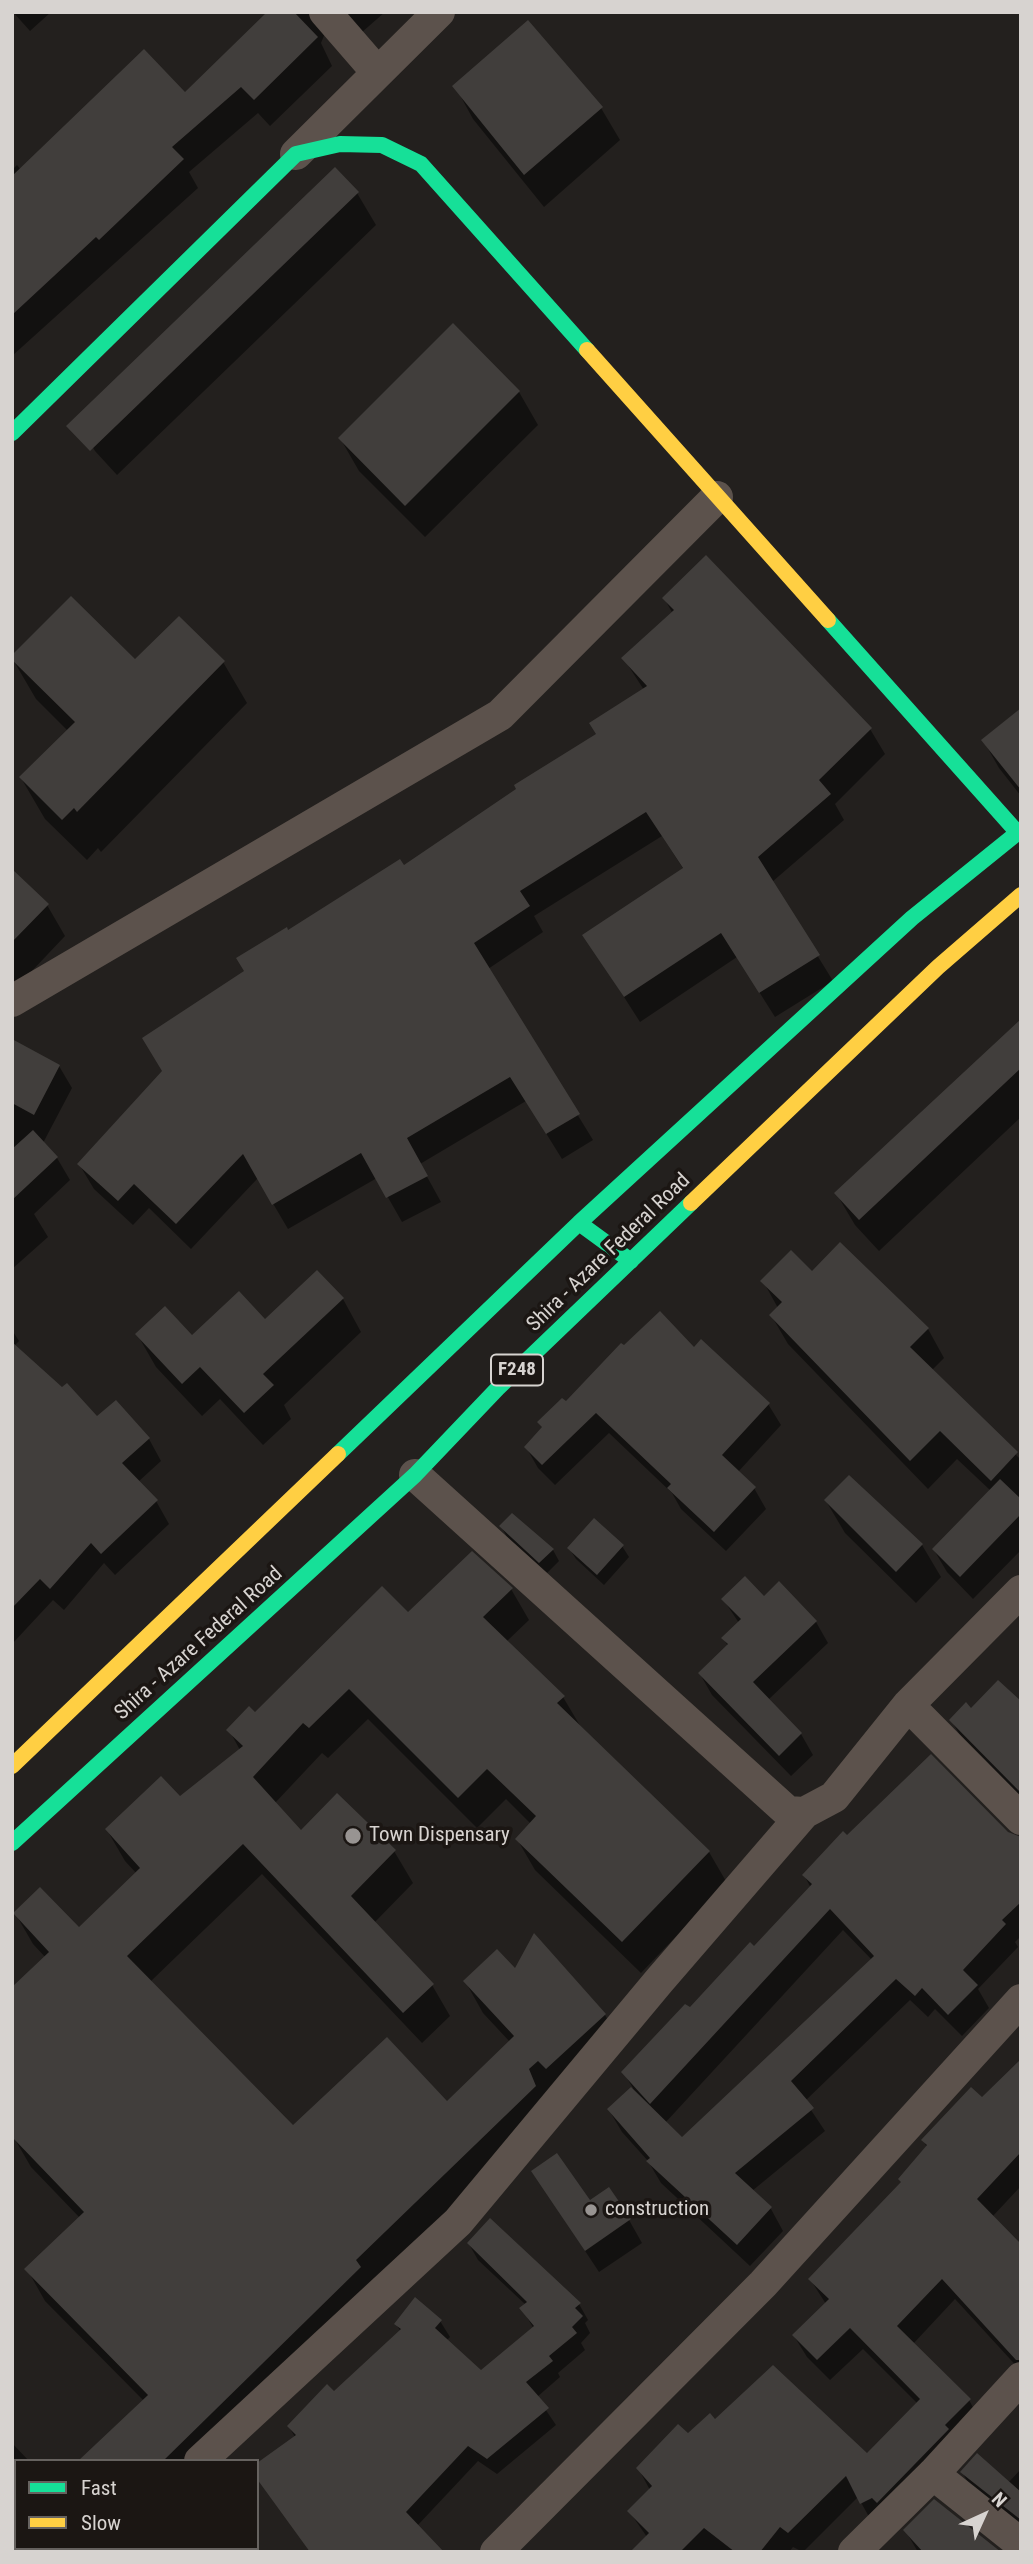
<!DOCTYPE html>
<html>
<head>
<meta charset="utf-8">
<style>
  body { margin:0 }
  #map { position:relative; width:1033px; height:2564px; overflow:hidden; background:#23201e; font-family:"Roboto Condensed",sans-serif }
  canvas { display:block }
  .frame { position:absolute; inset:0; border:14px solid #d7d3d0; pointer-events:none }
  .legend { position:absolute; left:14px; top:2459px; width:245px; height:91px; box-sizing:border-box; background:#1b1613; border:2px solid #66625f; margin:0; padding:9px 12px; list-style:none; font-size:21px; color:#d7d3d0 }
  .legend li { display:flex; align-items:center; gap:14px; height:35px }
  .legend b { width:35px; border:2px solid #66625f }
  .north { position:absolute; left:949px; top:2480px; width:70px; height:70px; -webkit-text-stroke:5px #1b1613; paint-order:stroke; rotate:45deg; font-size:19px; font-weight:700; line-height:28px; text-align:center; color:#d7d3d0 }
  .north::after { content:''; display:block; margin:auto; width:24px; height:32px; background:#d7d3d0; clip-path:polygon(50% 0,100% 100%,50% 72%,0 100%) }
</style>
</head>
<body>
<div id="map">
<canvas width="1033" height="2564"></canvas>
<div class="frame"></div>
<ul class="legend">
<li><b style="height:9px;background:#16e098"></b>Fast</li>
<li><b style="height:9px;background:#ffcf43"></b>Slow</li>
</ul>
<div class="north">N</div>
</div>
<script>
const context = document.querySelector('canvas').getContext('2d');
context.lineJoin = 'round';
function fillPath(path, color) { context.fillStyle = color; context.fill(path, 'evenodd'); }
const toPath = rows => new Path2D(rows.map(r => 'M' + r).join(''));
function strokePath(path, color, width, dash) { context.strokeStyle = color; context.lineWidth = width; context.lineCap = dash ? 'butt' : 'round'; context.setLineDash(dash || []); context.stroke(path); }
function label(font, color, halo, rows, align = 'center') {
  context.font = font + ' "Roboto Condensed",sans-serif'; context.lineWidth = 7; context.setLineDash([]); context.textBaseline = 'middle'; context.strokeStyle = halo; context.fillStyle = color; for (const [text, x, y, turn = 0] of rows) {
    context.save(); context.translate(x, y); context.rotate((+turn || 0) * Math.PI / 180); context.textAlign = isNaN(turn) ? turn : align; if (halo) context.strokeText(text, 0, 0); context.fillText(text, 0, 0); context.restore();
  }
}
const shadow = toPath([
  [13,12,51,12,30,31],
  [272,12,385,12,361,33,328,26,321,43,332,66,270,126,258,113,189,172,198,188,12,356,12,170,17,165,21,170,185,95],
  [455,86,601,108,620,140,544,207,473,119],
  [357,193,376,225,117,475,95,451,76,419],
  [453,325,519,392,538,425,425,537,359,471,340,438],
  [664,598,870,729,885,754,835,804,844,820,772,882,833,981,775,1017,737,957,640,1022,585,936,684,870,662,836,534,916,543,932,488,969,593,1140,562,1159,526,1101,420,1164,441,1202,402,1222,377,1178,288,1229,258,1178,191,1249,149,1208,133,1225,94,1189,79,1164,164,1072,246,972,288,932,404,868,598,735,644,690,624,659,673,614],
  [12,658,223,662,247,703,101,852,98,848,87,860,45,819,21,778,68,731,36,699],
  [1021,710,1021,796,999,768,983,740],
  [12,871,47,905,65,936,12,992],
  [1021,1021,1021,1117,879,1251,855,1225,836,1193],
  [12,1061,59,1066,72,1088,43,1143,57,1158,70,1180,34,1214,48,1237,12,1269],
  [316,1272,343,1299,361,1332,284,1405,291,1419,263,1445,220,1399,202,1416,156,1367,137,1334,192,1337,265,1321],
  [812,1273,928,1329,944,1358,932,1370,1021,1460,1021,1496,1018,1498,1021,1501,1021,1550,973,1599,947,1572,934,1550,991,1491,957,1459,928,1489,788,1344,771,1315,778,1308,763,1281],
  [12,1330,19,1341,14,1346,97,1419,149,1439,161,1461,138,1482,156,1501,169,1524,115,1575,104,1563,64,1610,53,1600,12,1644],
  [624,1348,694,1349,768,1404,781,1425,738,1472,754,1488,766,1509,726,1551,681,1509,672,1493,609,1433,555,1485,538,1468,526,1447],
  [826,1501,922,1545,941,1577,916,1603,845,1533],
  [501,1526,553,1550,559,1561,547,1573,507,1537],
  [622,1546,629,1557,604,1585,576,1559,569,1548],
  [511,1589,529,1620,506,1642,563,1697,582,1729,709,1852,727,1883,641,1973,535,1870,517,1839,531,1824,506,1799,477,1828,368,1719,328,1758,322,1753,275,1803,301,1832,394,1851,413,1883,374,1923,432,1985,450,2016,422,2043,262,1874,150,1982,293,2128,447,2103,510,2042,483,2013,465,1981,516,1971,605,2015,623,2046,212,2461,81,2461,144,2401,45,2301,27,2269,80,2218,31,2167,13,2136,46,1958,33,1944,15,1913,79,1930,137,1874,125,1861,107,1830,180,1799,240,1750,229,1730,408,1614],
  [764,1598,816,1622,828,1643,768,1700,801,1734,813,1755,791,1776,712,1695,700,1674,728,1646,723,1638,739,1623,723,1599],
  [1021,1704,1021,1800,964,1742,951,1720,971,1710],
  [1008,1834,1021,1838,1021,1936,1015,1942,1018,1947,978,1989,989,2008,962,2036,935,2009,928,2017,910,2000,805,2101,825,2131,752,2191,771,2209,783,2231,750,2266,661,2183,648,2161,622,2132,609,2110,633,2088,623,2072,754,1948,811,1888,804,1875,847,1837],
  [843,1930,872,1960,682,2139,665,2123],
  [1021,2061,1021,2186,992,2217,1021,2247,1021,2371,955,2299,913,2344,969,2400,981,2422,873,2524,858,2497,803,2552,793,2547,789,2552,632,2552,647,2537,629,2511,650,2490,638,2468,715,2421,867,2455,918,2404,863,2349,830,2380,807,2357,794,2336,826,2304,810,2279,902,2184,927,2147,923,2140,982,2099],
  [533,2172,629,2220,642,2243,599,2272],
  [469,2244,579,2304,588,2320,585,2323,590,2333,581,2343,585,2350,558,2373,560,2377,537,2397,556,2425,497,2474,478,2461,417,2526,295,2437,289,2427,334,2394,401,2332,396,2324,440,2321,450,2337,446,2341,481,2372,534,2329,522,2309,526,2305,478,2260],
  [12,2443,29,2461,16,2461,16,2548,122,2548,118,2552,12,2552],
  [1021,2469,1021,2530,974,2493,962,2472,1008,2483],
  [905,2530,998,2552,918,2552]
]);
const building = toPath([
  [267,12,294,12,318,37,254,100,241,87,172,147,184,159,99,240,96,237,12,315,12,176,144,49,185,92],
  [528,20,603,107,524,175,452,86],
  [335,167,359,192,90,451,66,426],
  [453,323,520,391,405,506,338,438],
  [706,555,872,728,819,780,831,794,758,857,820,955,759,993,721,933,624,997,582,935,683,868,646,812,520,891,530,906,474,943,580,1114,546,1134,510,1077,407,1138,428,1176,386,1198,361,1153,272,1205,243,1154,176,1224,134,1184,118,1201,77,1164,162,1071,142,1038,244,971,236,958,287,927,288,930,400,859,404,865,516,789,514,785,596,734,589,723,647,686,621,658,674,610,662,598],
  [71,596,135,659,179,616,225,661,77,812,74,808,62,820,19,777,75,722,12,660,12,655],
  [1021,708,1021,790,981,740],
  [12,869,49,904,12,942],
  [1021,1019,1021,1068,859,1220,834,1193],
  [12,1039,60,1065,34,1115,12,1103],
  [33,1130,58,1157,12,1200,12,1149],
  [840,1242,929,1328,910,1347,1018,1452,991,1481,940,1431,910,1461,769,1315,782,1302,760,1281,791,1250,812,1271],
  [317,1270,344,1298,263,1374,274,1385,244,1413,200,1367,182,1384,135,1334,165,1306,192,1335,239,1291,265,1319],
  [660,1311,694,1347,701,1339,770,1403,722,1455,756,1487,714,1532,667,1488,671,1484,596,1413,542,1465,524,1447,542,1427,537,1422,562,1398,566,1401,621,1343,624,1345],
  [12,1342,62,1387,67,1383,97,1416,116,1400,150,1438,122,1463,158,1500,101,1554,91,1543,50,1589,40,1579,12,1608],
  [849,1475,923,1544,896,1572,824,1500],
  [1000,1479,1021,1499,1021,1514,960,1577,932,1549],
  [512,1513,554,1549,539,1563,499,1526],
  [594,1518,624,1545,597,1575,567,1548],
  [472,1551,513,1588,483,1617,565,1696,557,1703,710,1851,622,1942,515,1839,536,1816,487,1769,458,1798,349,1689,309,1728,303,1723,253,1777,301,1830,337,1793,396,1850,351,1896,434,1984,403,2013,243,1844,127,1956,293,2125,387,2037,447,2101,514,2036,463,1981,497,1949,515,1968,534,1933,606,2014,546,2069,538,2061,529,2069,536,2086,356,2260,361,2267,163,2461,78,2461,148,2395,24,2269,84,2212,12,2137,12,1987,49,1952,13,1913,40,1887,79,1927,140,1868,105,1829,161,1776,180,1796,243,1746,226,1730,249,1706,255,1712,382,1586,408,1612],
  [745,1576,764,1596,779,1581,817,1621,753,1682,802,1733,779,1756,698,1673,728,1644,721,1638,741,1619,721,1599],
  [998,1680,1021,1701,1021,1793,949,1720,966,1702,971,1708],
  [931,1754,1008,1832,1021,1837,1021,1902,1002,1920,1006,1924,963,1970,978,1985,948,2015,922,1988,915,1996,896,1979,791,2081,814,2108,735,2173,772,2207,737,2245,646,2161,650,2158,607,2109,631,2087,682,2137,874,1956,830,1909,650,2104,621,2072,685,2004,690,2007,750,1942,754,1946,812,1884,802,1875,843,1831,847,1835],
  [1021,2059,1021,2152,977,2199,1021,2244,1021,2360,1016,2360,942,2279,897,2326,971,2399,945,2425,949,2429,877,2503,872,2498,860,2504,846,2476,788,2533,780,2527,760,2552,735,2552,704,2528,680,2552,630,2552,649,2533,627,2511,652,2486,636,2468,678,2424,688,2433,710,2413,715,2419,773,2365,867,2453,920,2399,850,2328,817,2360,792,2335,829,2299,808,2279,901,2182,898,2179,927,2145,921,2140,971,2087,982,2097],
  [557,2153,590,2200,609,2187,631,2219,585,2251,531,2171],
  [490,2218,581,2303,575,2308,583,2316,572,2327,577,2333,549,2356,553,2361,526,2382,549,2408,487,2459,468,2446,406,2512,444,2552,310,2552,257,2479,257,2463,296,2435,287,2426,327,2384,334,2391,401,2329,394,2324,415,2297,442,2320,435,2328,481,2370,534,2326,519,2308,527,2302,467,2243],
  [977,2453,1021,2492,1021,2520,960,2472],
  [934,2499,1001,2552,923,2552,903,2530]
]);
const street = toPath([
  [325,12,377,72],
  [296,154,439,12],
  [12,1001,500,715,717,497],
  [415,1475,788,1812,804,1813,834,1797,908,1705,1021,1591],
  [908,1705,1021,1819],
  [200,2461,458,2222,659,1981,804,1813],
  [933,2474,1021,2544],
  [101,2552,105,2548],
  [496,2552,763,2284,1021,2000],
  [854,2552,933,2474,1021,2378]
]);
const fast = toPath([
  [12,433,296,154,340,144,382,145,421,164,587,350],
  [828,620,1017,832],
  [579,1223,631,1261],
  [338,1454,579,1223,912,918,1021,830],
  [12,1843,415,1475,498,1388,691,1203]
]);
const slow = toPath([
  [587,350,828,620],
  [691,1203,938,967,1021,895],
  [12,1766,338,1454]
]);
const markers = [
  [353,1836,9,"#989492"],
  [591,2210,7,"#989492"]
];
const shields = [
  [517,1370,52]
];
const shieldNames = [
  ["F248",517,1370]
];
const streetNames = [
  ["Shira - Azare Federal Road",609,1253,-44],
  ["Shira - Azare Federal Road",199,1644,-42]
];
const poiNames = [
  ["Town Dispensary",369,1836],
  ["construction",605,2210]
];
fillPath(shadow, '#0007');
fillPath(building, '#413e3c');
strokePath(street, '#5c524c', 32);
strokePath(fast, '#16e098', 16);
strokePath(slow, '#ffcf43', 16);
for (const [x, y, r, color] of markers) { const dot = new Path2D(); dot.arc(x, y, r, 0, 2 * Math.PI); context.fillStyle = color; context.fill(dot); strokePath(dot, '#1b1613', 2.5); }
for (const [x, y, w] of shields) { const box = new Path2D(); box.roundRect(x - w / 2, y - 15.5, w, 31, 5); context.fillStyle = '#1b1613'; context.fill(box); strokePath(box, '#d7d3d0', 2); }
label('bold 19px', '#d7d3d0', null, shieldNames);
label('21px', '#d7d3d0', '#1b1613', streetNames);
label('21px', '#d7d3d0', '#1b1613', poiNames, 'left');
</script>
</body>
</html>
